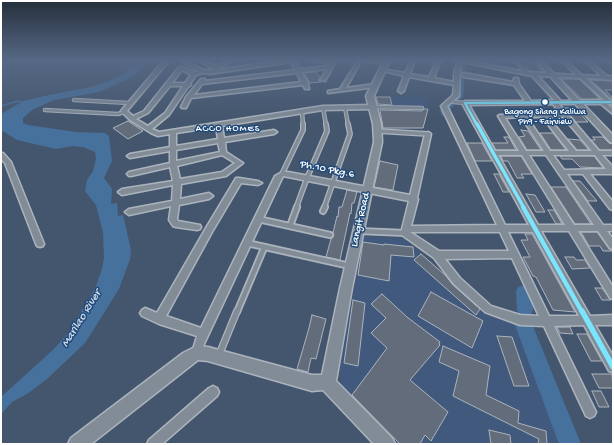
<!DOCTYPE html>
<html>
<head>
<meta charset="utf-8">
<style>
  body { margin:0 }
  #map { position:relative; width:614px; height:445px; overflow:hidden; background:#44566d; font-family:"Gochi Hand",sans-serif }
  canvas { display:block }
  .frame { position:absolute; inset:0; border:2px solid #fff; pointer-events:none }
</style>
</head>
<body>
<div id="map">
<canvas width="614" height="445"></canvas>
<div class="frame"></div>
</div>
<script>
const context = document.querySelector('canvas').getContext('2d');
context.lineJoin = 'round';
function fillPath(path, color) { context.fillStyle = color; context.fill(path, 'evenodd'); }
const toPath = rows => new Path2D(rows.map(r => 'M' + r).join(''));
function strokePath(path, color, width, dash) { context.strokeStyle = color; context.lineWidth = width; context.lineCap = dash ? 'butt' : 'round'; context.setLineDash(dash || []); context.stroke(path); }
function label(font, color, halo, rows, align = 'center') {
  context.font = font + ' "Gochi Hand",sans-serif'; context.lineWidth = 3; context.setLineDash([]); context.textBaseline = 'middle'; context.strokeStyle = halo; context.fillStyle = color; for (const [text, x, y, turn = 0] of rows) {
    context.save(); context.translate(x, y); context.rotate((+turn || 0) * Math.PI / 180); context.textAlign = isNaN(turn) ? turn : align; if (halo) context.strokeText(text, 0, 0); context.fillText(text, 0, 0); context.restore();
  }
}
const built = toPath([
  [374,96,426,97,428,107,376,107],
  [362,236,405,239,483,306,512,319,553,417,562,444,389,444,345,400,339,365,354,291]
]);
const water = toPath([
  [137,60,149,60,133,76,121,82,99,92,54,100,32,110,23,118,23,123,28,125,76,132,105,133,109,136,112,161,104,178,112,189,111,204,117,203,118,216,123,215,131,250,130,259,119,289,85,343,47,379,27,394,12,402,1,414,1,397,54,349,68,333,95,289,102,269,104,257,103,233,96,205,85,191,87,180,93,171,96,159,95,152,83,147,73,146,56,149,17,140,1,130,1,114,23,101,54,94,91,87,110,81,127,72,129,65]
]);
const stream = toPath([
  [1,106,18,101,21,102,20,104]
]);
const river = toPath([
  [464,60,475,60,466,64,463,97,451,108,450,116,442,116,440,111,441,107,453,96,458,63,464,60],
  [524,285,530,287,532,292,533,309,531,315,525,317,519,315,517,309,516,292,518,287,524,285],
  [524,317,530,319,581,444,559,444,515,325,518,319,524,317]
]);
const building = toPath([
  [522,61,534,62,543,72,529,71,522,61],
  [316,72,320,78,319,81,321,82,310,83,304,73,316,72],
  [561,79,579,79,600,99,582,99,561,79],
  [590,80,613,81,613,90,605,90,613,98,611,98,590,80],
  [376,97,390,97,392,105,378,104,376,97],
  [564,108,575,108,588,122,576,122,564,108],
  [424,109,428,109,423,128,383,128,380,110,422,111,424,109],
  [128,121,143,131,128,139,113,128,128,121],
  [521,130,528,131,541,150,527,150,519,137,525,136,521,130],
  [540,133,553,133,566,150,551,150,540,133],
  [504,137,509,137,516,150,496,150,492,143,508,143,504,137],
  [593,137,603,137,609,143,613,144,613,150,600,150,591,140,595,140,593,137],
  [568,139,580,140,589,150,577,150,568,139],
  [467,143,482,143,492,161,475,161,467,143],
  [501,156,521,156,532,174,521,174,524,178,517,178,508,161,503,161,501,156],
  [560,156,594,156,603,168,580,167,572,159,562,159,560,156],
  [380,161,398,165,393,190,374,187,380,161],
  [494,174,499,174,509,192,503,192,494,174],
  [573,181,580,181,597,201,588,201,573,181],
  [551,187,566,187,591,224,575,224,551,187],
  [347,190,357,192,354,203,352,203,351,214,350,213,340,260,326,257,331,239,334,236,333,233,337,216,338,217,339,207,342,207,347,190],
  [526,194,535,195,545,212,536,212,526,194],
  [548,210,554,210,562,224,556,224,548,210],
  [581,232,597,232,609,249,613,251,603,251,600,246,589,246,581,232],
  [525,234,532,234,575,312,553,310,536,277,533,276,523,257,530,257,521,240,528,240,525,234],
  [363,242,384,245,384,244,413,247,414,257,391,255,389,281,358,275,363,242],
  [421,254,445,275,453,285,480,309,476,315,414,260,421,254],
  [565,257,574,257,576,260,585,260,590,268,572,269,565,257],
  [595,288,602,288,611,300,602,300,595,288],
  [431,292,483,321,472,348,418,316,431,292],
  [382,294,407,317,440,342,439,344,440,345,410,380,448,412,431,441,425,435,420,444,400,444,352,395,387,348,371,333,386,318,371,304,382,294],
  [353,300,365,303,358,366,344,363,353,300],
  [312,315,326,319,316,359,311,358,308,372,297,369,309,328,312,315],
  [557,327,570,327,573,334,560,333,557,327],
  [577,334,587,334,602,361,591,361,577,334],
  [497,336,512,337,529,386,514,386,497,336],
  [443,346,490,366,486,395,519,411,518,423,546,431,547,444,538,444,539,439,453,396,459,371,439,362,443,346],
  [592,374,612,374,613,388,599,388,592,374],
  [592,391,601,391,609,407,599,407,592,391],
  [489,430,510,435,511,444,491,444,489,430]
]);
const laneFar3 = toPath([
  [365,60,385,63],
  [515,60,527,74],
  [74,100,129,103],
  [454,102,465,103],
  [345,107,348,125],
  [372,107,422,108],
  [323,108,326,125],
  [45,110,118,114,124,112],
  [302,111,303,125]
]);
const laneFar2 = toPath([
  [378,131,428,134],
  [282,174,303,130,303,124],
  [296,208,307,178,327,131,326,124],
  [324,208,350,134,348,124]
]);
const laneFar1 = toPath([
  [323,211,325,207],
  [258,219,330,235],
  [290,226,297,207],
  [359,231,405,233],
  [247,243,350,266],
  [237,312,264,248]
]);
const lane = toPath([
  [219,355,237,311]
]);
const street = toPath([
  [179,60,184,60,204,70,213,70,212,68,197,60,202,60,216,66,228,60,233,60,217,70,285,60,295,60,300,69,329,66,330,64,313,61,311,60,332,61,333,60,337,60,325,81,320,80,327,69,302,72,308,83,309,89,305,89,303,85,191,98,186,108,182,108,181,107,186,97,201,79,205,79,205,81,295,70,291,62,210,74,203,73,196,75,190,84,191,85,188,87,169,115,152,129,159,132,323,106,372,105,375,107,372,109,323,110,222,126,224,138,274,130,277,132,274,134,225,142,226,152,243,163,226,176,181,184,180,199,209,193,213,196,209,199,179,205,177,219,178,221,200,225,201,227,200,229,197,230,176,227,173,226,169,220,171,206,129,215,125,212,129,209,172,201,173,185,122,195,118,192,122,189,173,181,170,167,131,176,129,176,127,174,129,172,170,163,170,151,130,158,127,156,130,154,170,147,170,134,158,136,151,133,130,120,121,111,159,66,164,62,168,63,163,68,127,111,133,116,144,111,179,67,183,67,194,72,199,71,179,60],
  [182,70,191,75,185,83,172,83,182,70],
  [297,73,301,82,194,95,202,84,297,73],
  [170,86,183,86,165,113,148,126,136,119,148,113,170,86],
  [216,127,218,139,176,146,176,133,216,127],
  [218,143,220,152,176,161,176,150,218,143],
  [222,155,235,163,222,172,180,179,177,166,222,155],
  [358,60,362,60,346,88,374,84,376,85,376,87,328,93,328,91,340,89,358,60],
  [411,60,415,60,410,74,429,77,437,60,441,60,434,78,454,82,454,73,457,62,455,60,462,60,527,72,576,75,561,60,565,60,582,75,601,76,584,60,588,60,607,76,613,76,613,80,586,78,610,100,613,100,613,104,607,104,613,109,613,114,601,104,559,104,599,151,613,151,613,155,602,155,613,167,613,174,590,174,613,202,613,210,610,209,583,174,567,174,603,225,613,225,613,231,607,231,613,239,613,249,610,248,598,231,578,231,613,287,613,299,610,298,569,231,541,231,590,316,613,315,613,325,595,325,613,356,613,372,609,371,584,325,554,326,594,408,596,412,594,416,590,418,586,416,544,326,520,325,485,312,454,284,434,258,402,235,401,233,409,201,283,176,204,344,201,357,197,358,193,357,192,353,197,336,159,324,142,316,140,313,142,310,145,308,157,313,206,228,236,178,239,178,258,181,262,183,258,185,241,183,212,232,166,316,201,328,275,176,282,172,288,172,410,195,425,134,428,132,430,133,431,134,417,198,418,199,411,226,497,225,441,106,453,95,454,85,409,77,404,91,401,93,398,91,404,76,379,70,381,69,405,73,411,60],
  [462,62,532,76,554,100,531,101,519,84,518,78,514,78,513,82,464,73,461,75,464,77,514,85,525,101,465,101,462,103,529,225,505,225,447,106,459,96,460,73,462,62],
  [538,76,580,78,604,100,561,101,538,76],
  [553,104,560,113,499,115,498,116,519,151,495,151,469,105,553,104],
  [521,117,544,151,526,151,505,118,521,117],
  [527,117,542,117,569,151,550,151,527,117],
  [548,117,563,117,592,151,576,151,548,117],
  [498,155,522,155,565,225,538,225,498,155],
  [529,155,546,155,594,225,574,225,529,155],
  [553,155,595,155,606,169,564,170,553,155],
  [410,232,500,232,509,251,439,251,410,232],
  [508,232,533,232,579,316,549,316,508,232],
  [512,258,539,316,520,315,491,306,460,278,445,259,512,258],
  [607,60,612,60,613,61,613,64,607,60],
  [1,153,3,153,11,162,44,244,43,246,40,247,37,246,36,244,5,163,1,159,1,153],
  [213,386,217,388,219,392,217,396,162,444,147,444,149,440,209,388,213,386]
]);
const secondary = toPath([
  [384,60,390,60,374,96,381,124,382,142,352,288,336,381,392,438,395,444,374,444,323,390,312,391,208,361,198,360,91,444,68,444,71,438,183,353,197,346,208,347,312,375,322,375,340,288,374,142,373,124,366,96,384,60],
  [535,60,541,60,613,135,613,143,610,142,535,60]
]);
const bus1Far3 = toPath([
  [477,125,465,103,613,102]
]);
const bus1Far2 = toPath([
  [477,124,524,208]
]);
const bus1Far1 = toPath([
  [523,207,582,312]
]);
const bus1 = toPath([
  [582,311,613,367]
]);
const markers = [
  [545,102,3.5,"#fff"]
];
const farBusnames = [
  ["Bagong Silang Kaliwa",545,113],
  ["Ph9 - Fairview",545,123]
];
const farNeighbourhoodnames = [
  ["ACCO HOMES",228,129]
];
const streetNames = [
  ["Ph.10 Pkg.6",327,170,11],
  ["Langit Road",361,220,-77]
];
const waterNames = [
  ["Marilao River",82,319,-58]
];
fillPath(built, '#41597d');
fillPath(water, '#47719d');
strokePath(stream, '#47719d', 1.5);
fillPath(river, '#47719d');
fillPath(building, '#636c7b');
strokePath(building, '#abb3bd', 1);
strokePath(laneFar3, '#abb3bd', 4.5);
strokePath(laneFar2, '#abb3bd', 6);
strokePath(laneFar1, '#abb3bd', 8);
strokePath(lane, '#abb3bd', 8);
strokePath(street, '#abb3bd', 3);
strokePath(secondary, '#abb3bd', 3);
strokePath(laneFar3, '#828c97', 2.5);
strokePath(laneFar2, '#828c97', 3.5);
strokePath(laneFar1, '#828c97', 4.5);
strokePath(lane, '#828c97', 5.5);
fillPath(street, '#828c97');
fillPath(secondary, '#828c97');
strokePath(bus1Far3, '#7ae5fd', 2.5);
strokePath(bus1Far2, '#7ae5fd', 3.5);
strokePath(bus1Far1, '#7ae5fd', 4.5);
strokePath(bus1, '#7ae5fd', 5.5);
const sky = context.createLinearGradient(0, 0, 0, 122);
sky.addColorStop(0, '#252f3c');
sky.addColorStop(0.49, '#566884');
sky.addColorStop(1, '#56688400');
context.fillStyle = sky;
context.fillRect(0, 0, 614, 122);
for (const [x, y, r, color] of markers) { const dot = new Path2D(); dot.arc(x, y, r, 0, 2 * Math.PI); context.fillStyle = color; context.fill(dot); strokePath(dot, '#1f4a7a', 1.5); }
label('9px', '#fff', '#1f4a7a', farBusnames);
context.letterSpacing = '1px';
label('10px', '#fff', '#1f4a7a', farNeighbourhoodnames);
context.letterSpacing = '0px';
label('11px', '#fff', '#1f4a7a', streetNames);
label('italic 12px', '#d1dce8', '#1f4a7a', waterNames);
</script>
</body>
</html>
